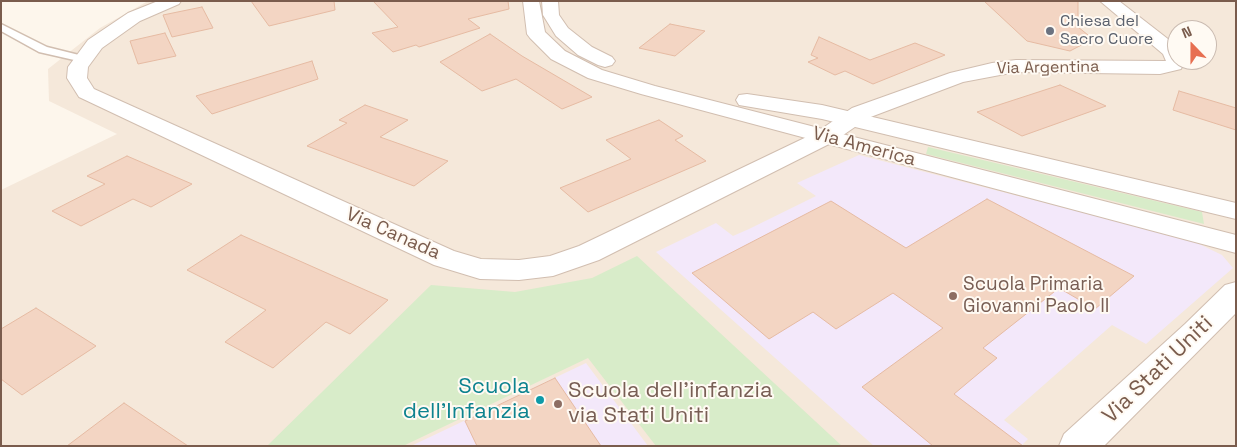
<!DOCTYPE html>
<html>
<head>
<meta charset="utf-8">
<style>
  body { margin:0 }
  #map { position:relative; width:1237px; height:447px; overflow:hidden; background:#fdf6ec; font-family:"Space Grotesk",sans-serif }
  canvas { display:block }
  .frame { position:absolute; inset:0; border:2px solid #7a5c4d; pointer-events:none }
  .north { position:absolute; left:1167px; top:20px; width:50px; height:50px; box-sizing:border-box; background:#fffaf3; border:1px solid #cabbb1; border-radius:50%; rotate:338deg; font-size:14px; font-weight:700; line-height:20px; text-align:center; color:#7a5c4d }
  .north::after { content:''; display:block; margin:auto; width:18px; height:22px; background:#e76f51; clip-path:polygon(50% 0,100% 100%,50% 72%,0 100%) }
</style>
</head>
<body>
<div id="map">
<canvas width="1237" height="447"></canvas>
<div class="frame"></div>
<div class="north">N</div>
</div>
<script>
const context = document.querySelector('canvas').getContext('2d');
context.lineJoin = 'round';
function fillPath(path, color) { context.fillStyle = color; context.fill(path, 'evenodd'); }
const toPath = rows => new Path2D(rows.map(r => 'M' + r).join(''));
function strokePath(path, color, width, dash) { context.strokeStyle = color; context.lineWidth = width; context.lineCap = dash ? 'butt' : 'round'; context.setLineDash(dash || []); context.stroke(path); }
function label(font, color, halo, rows, align = 'center') {
  context.font = font + ' "Space Grotesk",sans-serif'; context.lineWidth = 4; context.setLineDash([]); context.textBaseline = 'middle'; context.strokeStyle = halo; context.fillStyle = color; for (const [text, x, y, turn = 0] of rows) {
    context.save(); context.translate(x, y); context.rotate((+turn || 0) * Math.PI / 180); context.textAlign = isNaN(turn) ? turn : align; if (halo) context.strokeText(text, 0, 0); context.fillText(text, 0, 0); context.restore();
  }
}
const residential = toPath([
  [148,1,1236,1,1236,446,1,446,1,190,117,134,49,101,48,69,100,28],
  [1177,30,1207,30,1207,60,1177,60]
]);
const education = toPath([
  [859,155,1193,241,1222,255,1233,268,1146,344,1112,325,1004,420,1028,439,1021,446,874,446,656,252,716,223,733,236,749,229,816,196,797,183],
  [586,363,648,446,411,446]
]);
const green = toPath([
  [928,147,1202,212,1204,224,926,154],
  [637,256,842,446,656,446,588,358,403,446,267,446,431,285,515,292,592,278]
]);
const building = toPath([
  [251,1,334,1,335,10,269,26,251,1],
  [373,1,508,1,509,9,468,19,480,28,419,47,416,45,393,52,372,33,398,27,373,1],
  [984,1,1078,1,1078,27,1093,39,1070,51,1027,41,984,1],
  [202,7,213,28,172,37,163,15,202,7],
  [670,24,705,31,675,56,639,48,670,24],
  [165,33,176,56,138,64,130,41,165,33],
  [490,34,522,56,592,97,562,109,516,79,482,91,440,62,490,34],
  [819,37,870,60,915,43,945,55,873,84,845,71,835,75,808,62,818,58,811,55,819,37],
  [312,61,318,79,212,114,196,96,312,61],
  [1060,85,1106,106,1022,136,977,112,1060,85],
  [1179,91,1236,108,1236,130,1173,110,1179,91],
  [365,105,408,120,380,137,448,161,414,186,307,146,347,123,339,120,365,105],
  [659,120,683,136,675,140,706,161,588,212,560,188,631,159,606,140,659,120],
  [127,156,192,184,151,207,133,199,81,226,52,211,105,184,87,176,127,156],
  [987,199,1134,276,1095,309,1059,288,983,348,997,358,954,394,1023,446,933,446,862,387,943,328,893,293,836,329,813,312,769,339,692,273,831,201,906,248,987,199],
  [241,235,329,274,388,300,350,334,326,322,273,368,225,342,266,310,187,270,241,235],
  [36,308,96,346,22,395,1,379,1,329,36,308],
  [555,378,601,446,477,446,465,421,555,378],
  [124,403,188,446,67,446,124,403]
]);
const service = toPath([
  [1,24,47,47,87,57,89,59,83,62,39,52,1,31,1,24]
]);
const minor = toPath([
  [158,1,181,1,179,4,140,21,102,48,88,67,87,78,94,89,454,251,481,259,519,260,550,256,579,246,817,132,852,108,950,73,992,63,1016,60,1166,61,1163,54,1100,1,1119,1,1177,46,1177,60,1185,60,1181,69,1160,74,1016,72,963,82,868,118,833,142,599,260,553,276,519,280,480,279,434,265,79,97,67,78,68,67,88,40,128,13,158,1],
  [1236,282,1236,313,1104,446,1059,446,1064,434,1185,324,1225,285,1236,282]
]);
const tertiary = toPath([
  [523,1,539,1,545,32,565,51,602,70,655,86,1236,235,1236,253,641,94,588,78,551,59,530,38,527,34,523,1],
  [542,1,558,1,559,15,568,28,592,47,612,57,615,61,612,65,605,67,598,65,578,55,556,36,543,15,542,1],
  [747,94,822,105,1236,203,1236,219,822,119,739,105,736,100,739,95,747,94]
]);
const markers = [
  [1050,31,5,"#6b7280"],
  [953,296,5,"#8d6e63"],
  [540,400,5,"#0f9aa8"],
  [558,404,5,"#8d6e63"]
];
const farWorshipnames = [
  ["Chiesa del",1060,22],
  ["Sacro Cuore",1060,40]
];
const farStreetnames = [
  ["Via Argentina",1048,68,-1]
];
const streetNames = [
  ["Via America",864,147,15],
  ["Via Canada",393,234,24]
];
const educationNames = [
  ["Scuola Primaria",963,285],
  ["Giovanni Paolo II",963,307]
];
const nearStreetnames = [
  ["Via Stati Uniti",1158,370,-44]
];
const nearCulturenames = [
  ["Scuola",530,387],
  ["dell'Infanzia",530,412]
];
const nearEducationnames = [
  ["Scuola dell'infanzia",568,391],
  ["via Stati Uniti",568,416]
];
fillPath(residential, '#f5e8da');
fillPath(education, '#f3e8fa');
fillPath(green, '#d8ecc9');
fillPath(building, '#f3d5c3');
strokePath(building, '#e6bba3', 1);
strokePath(service, '#d1beb0', 3);
strokePath(minor, '#d1beb0', 2);
strokePath(tertiary, '#d1beb0', 2);
fillPath(service, '#fff');
fillPath(minor, '#fff');
fillPath(tertiary, '#fff');
for (const [x, y, r, color] of markers) { const dot = new Path2D(); dot.arc(x, y, r, 0, 2 * Math.PI); context.fillStyle = color; context.fill(dot); strokePath(dot, '#fffaf3', 2); }
label('16px', '#5b616d', '#fffaf3', farWorshipnames, 'left');
label('16px', '#7a5c4d', '#fffaf3', farStreetnames);
label('19px', '#7a5c4d', '#fffaf3', streetNames);
label('19px', '#785e54', '#fffaf3', educationNames, 'left');
label('22px', '#7a5c4d', '#fffaf3', nearStreetnames);
label('22px', '#0d838f', '#fffaf3', nearCulturenames, 'right');
label('22px', '#785e54', '#fffaf3', nearEducationnames, 'left');
</script>
</body>
</html>
